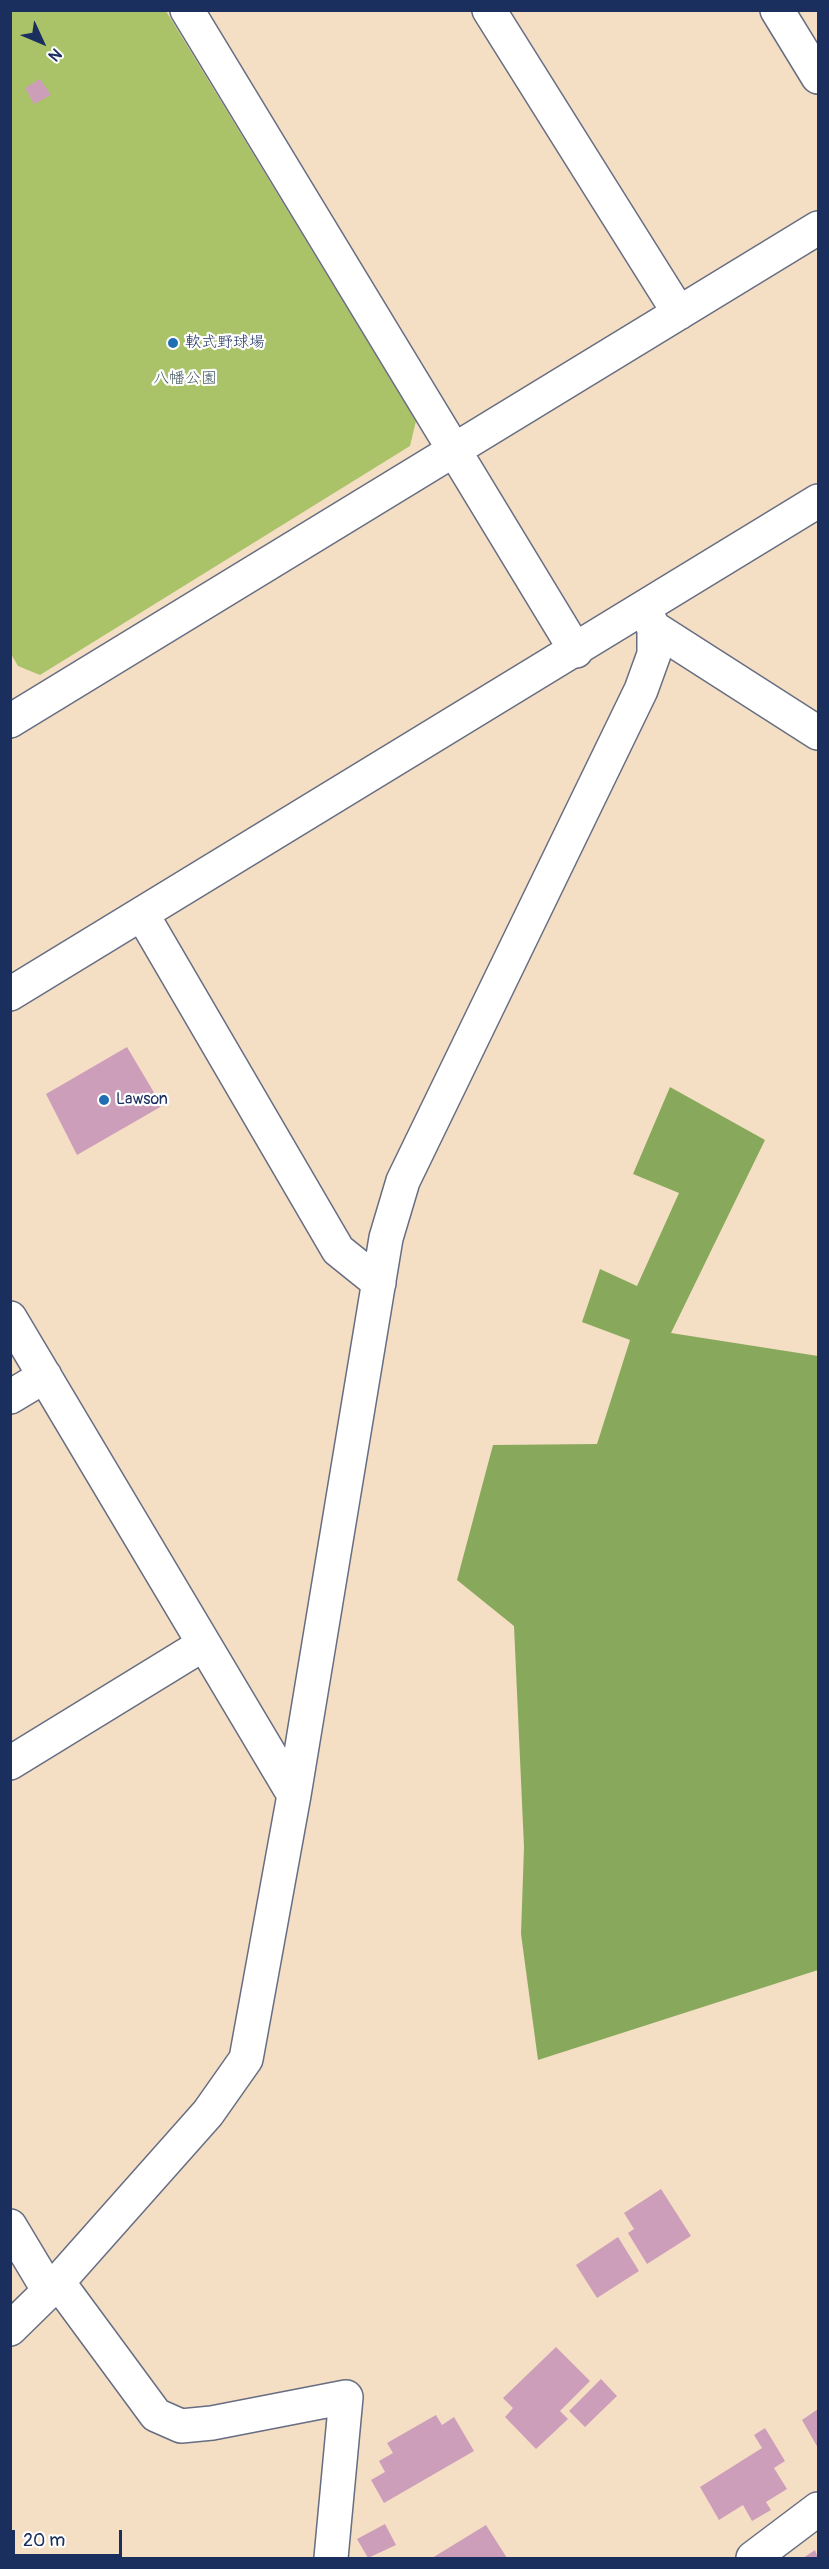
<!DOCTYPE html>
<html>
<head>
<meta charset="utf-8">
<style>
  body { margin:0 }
  #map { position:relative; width:829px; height:2569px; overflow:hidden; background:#f4dfc4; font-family:Pangolin,sans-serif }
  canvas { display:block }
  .frame { position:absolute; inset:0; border:12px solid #1b2f5e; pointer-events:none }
  .north { position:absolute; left:12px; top:12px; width:60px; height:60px; -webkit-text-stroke:4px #fff; paint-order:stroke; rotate:134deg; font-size:16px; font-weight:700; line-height:24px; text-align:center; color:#1b2f5e }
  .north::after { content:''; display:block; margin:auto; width:21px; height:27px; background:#1b2f5e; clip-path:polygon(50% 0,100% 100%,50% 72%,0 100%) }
  .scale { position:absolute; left:12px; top:2530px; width:110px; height:27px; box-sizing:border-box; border:3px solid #1b2f5e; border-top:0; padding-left:8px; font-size:18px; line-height:21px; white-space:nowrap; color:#1b2f5e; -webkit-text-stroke:4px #fff; paint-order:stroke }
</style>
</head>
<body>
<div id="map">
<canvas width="829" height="2569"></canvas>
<div class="frame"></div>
<div class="north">N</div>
<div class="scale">20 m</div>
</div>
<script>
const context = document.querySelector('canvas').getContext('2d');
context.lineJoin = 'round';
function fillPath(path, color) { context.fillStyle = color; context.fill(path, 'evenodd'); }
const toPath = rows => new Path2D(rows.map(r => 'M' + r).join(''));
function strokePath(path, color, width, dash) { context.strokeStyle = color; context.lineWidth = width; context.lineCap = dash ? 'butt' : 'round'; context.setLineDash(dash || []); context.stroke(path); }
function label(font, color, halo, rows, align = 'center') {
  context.font = font + ' Pangolin,"Klee One",sans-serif'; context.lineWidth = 4.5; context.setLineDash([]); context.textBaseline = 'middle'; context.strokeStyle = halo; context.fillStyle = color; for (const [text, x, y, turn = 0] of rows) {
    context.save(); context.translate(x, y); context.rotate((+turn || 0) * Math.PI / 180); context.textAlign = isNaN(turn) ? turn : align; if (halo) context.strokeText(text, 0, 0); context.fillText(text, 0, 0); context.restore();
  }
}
const green = toPath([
  [11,11,166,11,416,421,410,446,40,675,18,666,11,654]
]);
const forest = toPath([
  [670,1087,765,1140,671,1333,818,1356,818,1970,538,2060,521,1934,524,1847,514,1626,457,1580,493,1445,597,1444,630,1340,582,1322,600,1269,637,1286,679,1193,633,1174]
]);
const building = toPath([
  [40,79,51,95,34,104,25,88],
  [127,1047,162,1106,77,1155,46,1094],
  [661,2189,691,2236,647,2264,628,2233,634,2229,624,2213],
  [618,2237,639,2271,597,2298,576,2265],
  [556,2347,590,2381,560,2411,568,2419,536,2449,505,2417,513,2408,503,2398],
  [601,2379,617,2396,585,2427,569,2411],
  [818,2409,818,2448,802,2420],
  [436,2415,442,2425,454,2417,474,2451,384,2503,371,2480,385,2472,379,2461,393,2453,387,2443],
  [765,2428,785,2461,774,2468,787,2489,766,2502,771,2510,752,2521,743,2505,719,2520,700,2487,762,2448,754,2435],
  [385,2524,396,2545,368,2558,357,2539],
  [486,2525,507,2558,432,2558],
  [815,2550,818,2558,803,2558]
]);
const minor = toPath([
  [187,10,576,651],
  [489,10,679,313],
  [777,10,818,77],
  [654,628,818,733],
  [10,721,818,228],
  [142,914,338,1250,379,1283],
  [10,994,818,501],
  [10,1318,294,1795],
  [10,1397,45,1376],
  [10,1763,204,1644],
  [10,2226,49,2291],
  [58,2282,156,2415,181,2426,212,2423,346,2397,331,2558],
  [10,2329,58,2282,208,2113,246,2059,294,1795,386,1238,403,1181,641,690,654,654,654,628,643,608],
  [753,2558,818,2509]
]);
const markers = [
  [173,343,6,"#1f6fb2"],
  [104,1100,6,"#1f6fb2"]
];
const poiNames = [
  ["軟式野球場",185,343],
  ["Lawson",116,1100]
];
const parkNames = [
  ["八幡公園",185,379]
];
fillPath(green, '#abc368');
fillPath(forest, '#88a95c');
fillPath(building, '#cd9eba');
strokePath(minor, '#676d82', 36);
strokePath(minor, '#fff', 33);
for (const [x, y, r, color] of markers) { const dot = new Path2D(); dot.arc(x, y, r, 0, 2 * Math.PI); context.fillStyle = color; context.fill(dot); strokePath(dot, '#fff', 2); }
label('16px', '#1b2f5e', '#fff', poiNames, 'left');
label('16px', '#465b61', '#fff', parkNames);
</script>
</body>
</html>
